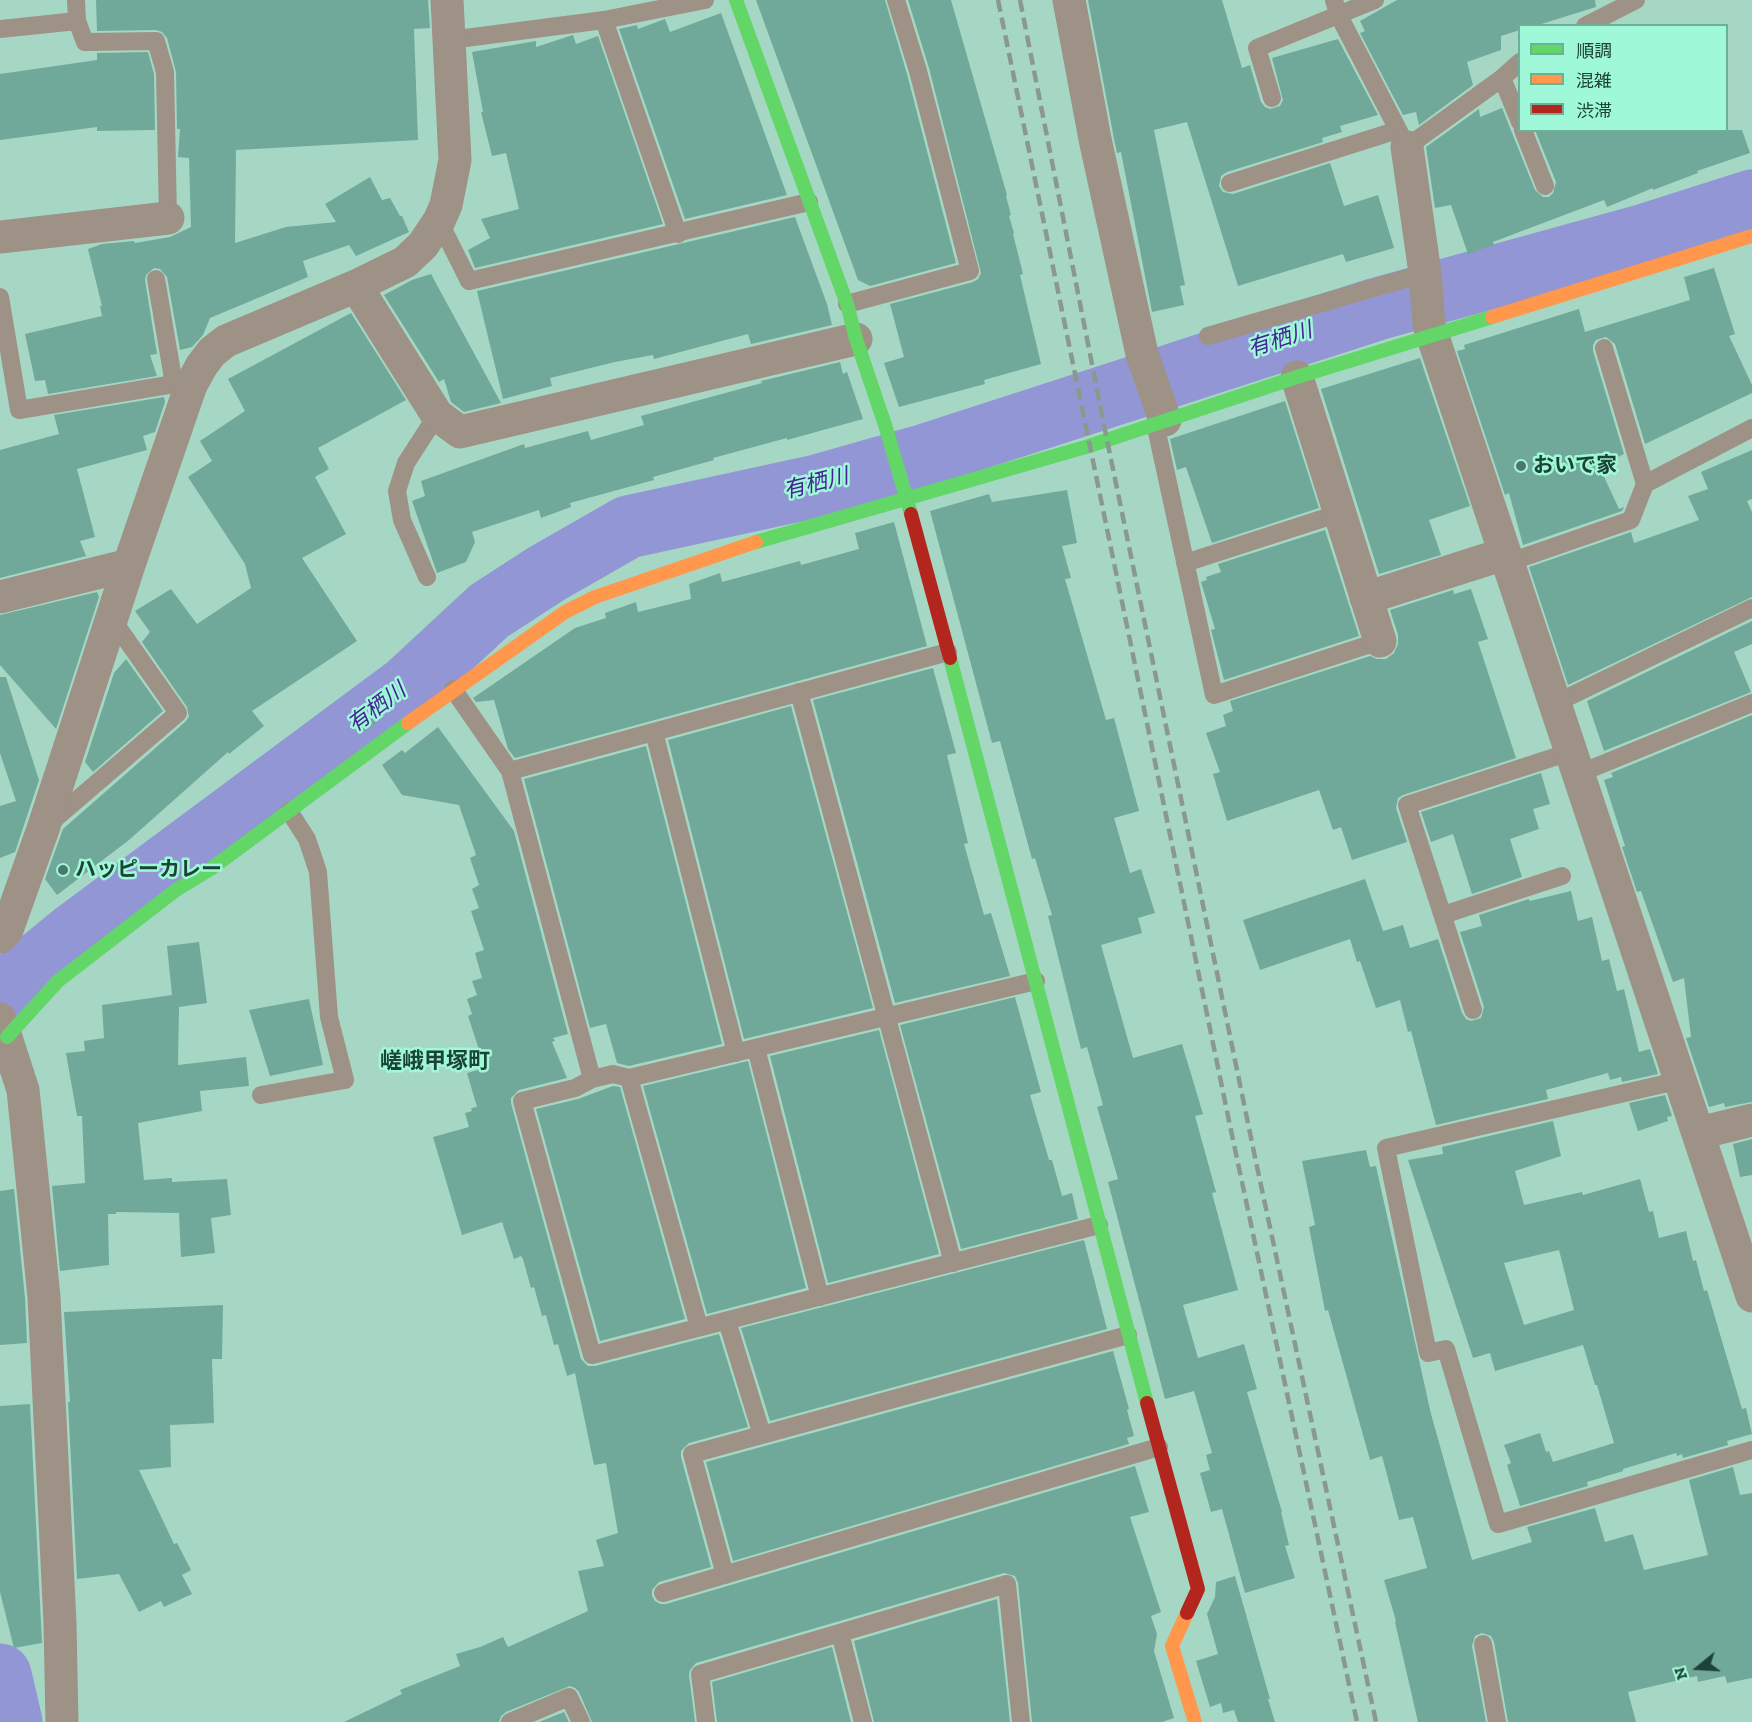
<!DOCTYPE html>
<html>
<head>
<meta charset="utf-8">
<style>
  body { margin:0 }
  #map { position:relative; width:1752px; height:1722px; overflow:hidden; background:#a6d7c5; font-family:"Zilla Slab","Noto Sans JP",serif }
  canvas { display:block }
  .legend { position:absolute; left:1518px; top:24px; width:210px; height:108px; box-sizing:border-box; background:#9ff8d8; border:2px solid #6bb097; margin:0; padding:8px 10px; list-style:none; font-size:18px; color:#1d4336 }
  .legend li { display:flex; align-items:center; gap:12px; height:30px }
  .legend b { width:30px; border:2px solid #6bb097 }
  .north { position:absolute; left:1668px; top:1638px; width:60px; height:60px; -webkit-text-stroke:4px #9ff8d8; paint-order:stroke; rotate:252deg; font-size:16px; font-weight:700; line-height:24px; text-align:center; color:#1d4336 }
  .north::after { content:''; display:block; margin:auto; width:21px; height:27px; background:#1d4336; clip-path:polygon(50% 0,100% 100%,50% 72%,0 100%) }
</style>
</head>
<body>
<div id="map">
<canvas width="1752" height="1722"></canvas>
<ul class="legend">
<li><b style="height:8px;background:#63d668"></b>順調</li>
<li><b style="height:8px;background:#ff974d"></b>混雑</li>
<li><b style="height:8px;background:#b3261e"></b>渋滞</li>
</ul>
<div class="north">N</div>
</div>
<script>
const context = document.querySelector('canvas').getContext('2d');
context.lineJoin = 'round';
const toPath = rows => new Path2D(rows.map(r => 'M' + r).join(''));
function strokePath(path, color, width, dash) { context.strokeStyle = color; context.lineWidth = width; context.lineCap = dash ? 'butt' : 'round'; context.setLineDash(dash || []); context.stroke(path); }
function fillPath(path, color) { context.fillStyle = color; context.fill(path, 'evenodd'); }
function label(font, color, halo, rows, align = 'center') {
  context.font = font + ' "Zilla Slab","Noto Sans JP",serif'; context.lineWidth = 5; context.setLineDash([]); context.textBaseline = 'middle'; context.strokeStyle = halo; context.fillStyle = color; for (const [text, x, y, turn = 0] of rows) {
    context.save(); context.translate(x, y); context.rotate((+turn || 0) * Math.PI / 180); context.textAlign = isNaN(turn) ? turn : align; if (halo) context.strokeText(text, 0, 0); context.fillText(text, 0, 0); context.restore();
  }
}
const river = toPath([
  [0,995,73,935,407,687,489,611,546,574,628,527,817,486,926,455,1377,309,1645,235,1752,201],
  [0,1675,11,1722]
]);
const building = toPath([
  [96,0,428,0,430,28,414,29,418,140,236,150,235,243,286,227,336,222,325,204,370,177,382,200,390,198,400,216,402,216,409,232,356,256,349,245,303,261,308,277,210,318,203,335,192,347,180,350,167,277,160,269,154,268,146,275,145,280,157,354,150,355,157,376,48,394,45,380,35,381,25,334,102,316,100,306,102,306,88,249,102,244,134,241,135,243,170,237,191,227,189,158,178,157,180,129,177,129,176,72,167,38,162,32,156,30,97,31],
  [756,0,885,0,907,74,956,263,870,286,858,280],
  [908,0,951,0,1007,195,1006,196,1011,215,1009,216,1014,233,1013,234,1023,274,1020,275,1041,364,984,380,985,384,899,407,884,363,904,357,890,304,973,282,978,279,981,273,929,68],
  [1088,0,1222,0,1242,68,1250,65,1261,102,1265,107,1270,109,1280,106,1283,100,1272,58,1338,39,1378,115,1340,126,1342,132,1322,138,1323,142,1227,172,1221,176,1219,186,1223,192,1233,194,1330,163,1344,206,1378,195,1394,248,1346,262,1343,254,1238,286,1187,122,1154,130,1185,285,1180,286,1184,305,1152,312,1121,152,1117,153,1114,139],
  [1397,0,1595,0,1596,7,1535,26,1520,26,1520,30,1501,36,1501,50,1467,62,1473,85,1419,125,1416,112,1403,115,1360,33,1365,31,1360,21],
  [721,13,787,195,685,219,619,29,637,25,638,29,665,19,670,32],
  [573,35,576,44,598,36,663,224,475,268,468,250,490,238,481,219,519,209,506,153,492,156,481,112,483,112,472,52,536,41,536,47],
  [148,52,154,74,155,130,97,131,97,127,0,140,0,74,97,60,97,53],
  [1502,108,1535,190,1543,197,1549,197,1553,193,1556,182,1535,130,1742,130,1750,153,1697,171,1698,173,1653,190,1653,188,1607,207,1604,200,1493,242,1494,245,1468,254,1451,205,1435,208,1426,147,1479,109,1480,117],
  [795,217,827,304,832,325,751,344,748,334,654,359,653,355,615,362,550,378,552,386,503,399,477,291],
  [1714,268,1735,334,1729,336,1752,385,1752,393,1645,444,1615,344,1606,337,1596,340,1593,345,1593,351,1624,454,1599,466,1619,509,1624,507,1622,511,1523,545,1509,493,1505,495,1457,351,1465,349,1464,345,1579,309,1585,332,1690,300,1684,277],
  [431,274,501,403,464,412,451,402,444,379,439,382,384,295,412,280],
  [351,313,406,400,318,448,329,469,315,477,346,534,302,558,357,641,252,711,264,726,229,754,228,752,129,840,57,895,45,879,63,829,185,722,189,717,187,707,142,642,150,632,135,611,171,589,197,624,251,588,245,564,188,477,212,461,200,441,245,411,228,379],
  [1420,358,1470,506,1429,520,1441,555,1379,574,1321,389],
  [840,362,843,374,847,372,863,419,787,440,787,438,713,458,714,460,653,477,654,480,570,503,571,507,541,518,539,510,472,532,475,542,466,562,437,573,412,501,425,496,421,481,524,444,525,448,588,431,591,440,644,425,641,416,762,383,761,381],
  [164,397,165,402,155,432,143,436,147,450,77,469,95,537,80,541,86,556,0,578,0,450,59,434,54,415],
  [1285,401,1319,508,1212,543,1186,467,1177,470,1170,439],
  [1752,450,1752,499,1747,501,1752,512,1752,597,1568,685,1529,567,1631,532,1634,543,1699,520,1688,496,1708,489,1701,472],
  [1067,490,1077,543,1062,546,1071,578,1065,579,1106,720,1114,718,1139,811,1114,818,1130,873,1141,869,1155,913,1138,918,1142,933,1101,945,1133,1058,1182,1044,1203,1114,1195,1116,1216,1192,1212,1193,1238,1290,1183,1305,1198,1358,1244,1344,1257,1389,1247,1392,1282,1512,1281,1512,1289,1545,1285,1546,1295,1578,1245,1593,1222,1509,1211,1512,1200,1473,1210,1470,1206,1455,1212,1453,1194,1391,1165,1399,1108,1182,1118,1179,1097,1107,1103,1105,1087,1047,1081,1049,1048,916,1052,915,1035,858,1032,859,1000,741,992,743,930,511,989,494,992,502],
  [894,522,927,646,515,758,508,749,494,700,476,702,473,698,575,628,606,618,605,613,636,602,638,612,691,599,689,584,720,573,722,582,800,561,801,565,859,549,855,533],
  [1325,530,1359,636,1224,680,1211,630,1215,629,1201,582,1207,580,1206,577,1221,572,1218,564],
  [1471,589,1488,639,1478,642,1516,758,1403,795,1398,798,1396,808,1407,842,1352,860,1341,827,1333,830,1319,790,1227,821,1213,774,1220,772,1206,733,1226,726,1223,715,1233,711,1230,701,1370,656,1377,659,1386,659,1394,653,1398,644,1398,635,1390,610,1453,590,1454,594],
  [97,592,99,597,56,729,0,665,0,615],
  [1752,621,1752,644,1734,652,1751,692,1604,751,1587,701],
  [126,659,163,711,93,772,85,762,114,673],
  [933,668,956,753,947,755,968,843,964,844,984,915,991,913,1010,976,895,1003,813,700],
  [0,677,6,677,39,780,15,852,0,858,0,806,16,801,0,753],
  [791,706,873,1008,744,1039,668,740],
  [365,710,376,723,362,733,353,719],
  [1752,715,1752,1102,1725,1107,1724,1103,1709,1107,1686,1038,1691,1037,1684,978,1673,982,1641,891,1637,892,1622,847,1625,846,1604,780,1613,777,1611,773],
  [438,727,514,831,568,1034,553,1038,555,1041,552,1042,567,1078,519,1090,511,1098,511,1103,581,1359,588,1366,595,1366,719,1334,748,1427,689,1443,681,1451,681,1457,711,1567,659,1582,652,1590,652,1596,655,1601,660,1604,666,1604,1135,1466,1149,1512,1130,1517,1161,1612,1151,1616,1157,1634,1154,1651,1174,1718,1162,1722,1032,1722,1018,1583,1015,1576,1004,1573,696,1663,690,1670,689,1675,695,1722,592,1722,579,1692,575,1688,570,1686,506,1712,501,1716,499,1722,344,1722,402,1694,400,1690,460,1666,456,1654,480,1647,503,1637,508,1647,588,1611,578,1571,604,1566,596,1540,618,1533,606,1463,594,1465,575,1373,567,1376,558,1344,554,1345,546,1315,542,1316,534,1287,531,1288,523,1259,521,1256,514,1259,502,1222,462,1235,433,1137,469,1127,465,1113,472,1111,471,1108,477,1107,467,1073,485,1068,468,1016,472,1014,467,999,477,995,472,981,482,978,475,953,484,950,471,911,479,908,472,889,479,885,470,858,476,855,459,805,402,795,382,765,402,750,405,753],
  [646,746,722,1044,629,1066,617,1063,606,1024,590,1028,524,779],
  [1541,773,1550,804,1533,809,1539,829,1510,839,1522,877,1472,894,1453,834,1431,842,1421,812],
  [1365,879,1383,931,1403,925,1410,948,1438,939,1462,1013,1466,1019,1471,1021,1481,1018,1484,1007,1460,932,1482,926,1479,915,1529,899,1530,901,1571,891,1578,921,1592,917,1602,961,1609,959,1617,991,1624,989,1639,1052,1650,1049,1658,1074,1622,1082,1621,1077,1610,1080,1608,1073,1546,1090,1548,1099,1436,1125,1411,1031,1408,1032,1400,1000,1376,1008,1360,961,1357,962,1350,939,1260,970,1243,920],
  [199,942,207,1003,179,1007,178,1065,246,1057,249,1086,200,1091,202,1111,138,1123,144,1180,172,1178,172,1182,227,1179,231,1215,211,1218,215,1253,181,1257,179,1213,116,1212,116,1214,108,1214,109,1265,60,1271,52,1186,85,1183,82,1116,77,1116,66,1053,85,1051,84,1041,104,1038,102,1005,172,995,167,946],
  [1015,997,1041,1092,1030,1095,1049,1160,1052,1160,1062,1196,1072,1193,1078,1219,961,1249,900,1025],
  [309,999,323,1065,270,1076,249,1010],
  [879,1030,939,1254,828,1283,770,1056],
  [748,1061,806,1288,707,1314,643,1086],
  [613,1086,620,1087,685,1319,600,1341,536,1109,578,1099],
  [1665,1095,1672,1116,1667,1117,1668,1121,1638,1131,1629,1103],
  [1553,1121,1561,1156,1515,1171,1524,1205,1582,1192,1583,1195,1640,1179,1649,1212,1653,1211,1659,1238,1686,1231,1693,1261,1696,1260,1704,1291,1707,1290,1742,1409,1746,1408,1752,1434,1727,1441,1728,1445,1683,1458,1682,1454,1677,1456,1676,1453,1623,1469,1623,1471,1587,1482,1588,1486,1520,1506,1507,1465,1511,1463,1504,1445,1540,1433,1546,1452,1549,1451,1553,1462,1614,1443,1597,1385,1595,1385,1583,1345,1495,1371,1490,1353,1473,1358,1408,1160,1443,1154,1442,1147],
  [1559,1250,1574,1310,1524,1325,1504,1263],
  [1752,1139,1752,1175,1740,1177,1733,1144],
  [1366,1150,1370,1167,1376,1166,1431,1414,1472,1560,1532,1542,1527,1527,1595,1508,1605,1542,1633,1534,1644,1570,1708,1555,1689,1480,1733,1467,1740,1495,1752,1493,1752,1678,1727,1683,1725,1676,1698,1682,1697,1676,1628,1692,1636,1722,1508,1722,1494,1642,1491,1636,1482,1633,1475,1636,1472,1646,1486,1722,1418,1722,1395,1622,1396,1621,1384,1580,1427,1568,1413,1517,1399,1520,1382,1456,1370,1460,1328,1310,1325,1311,1309,1227,1315,1225,1302,1161],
  [14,1189,25,1298,27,1343,0,1345,0,1191],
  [1084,1240,1107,1329,770,1421,741,1328],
  [223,1305,222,1359,212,1359,214,1423,170,1425,171,1467,139,1470,174,1544,177,1543,191,1570,182,1575,192,1594,164,1607,161,1601,139,1612,119,1574,77,1579,68,1402,70,1402,64,1312],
  [1113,1351,1129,1409,1127,1410,1134,1436,1127,1438,1129,1444,733,1561,706,1462],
  [30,1404,42,1643,14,1648,0,1592,0,1406],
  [1235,1576,1270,1699,1268,1699,1275,1722,1238,1722,1234,1710,1223,1713,1221,1703,1210,1707,1196,1661,1218,1654,1207,1614,1215,1597,1216,1582],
  [997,1599,1010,1722,874,1722,854,1641],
  [832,1647,851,1722,717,1722,712,1682],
  [564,1712,569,1722,539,1722]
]);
const lane = toPath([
  [76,0,77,21,85,42,156,41,165,72,168,218],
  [1334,0,1338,14,1407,147,1502,78,1520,62],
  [604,20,678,234],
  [1585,26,1636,0],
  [0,29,77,21],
  [450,40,604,20,705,0],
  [1502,78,1520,122],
  [1272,98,1257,48,1375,0],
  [1523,130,1545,186],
  [1230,183,1398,130],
  [439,221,469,281,809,202],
  [156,279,174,384],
  [0,297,19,410,174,384,191,385],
  [847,304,970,271,918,71,896,0],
  [1208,336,1425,273],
  [1604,348,1645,484],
  [1155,423,1214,695,1380,641],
  [1185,563,1340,513],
  [1507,563,1631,520,1645,484,1752,428],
  [427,577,402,520,397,491,406,463,437,415],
  [453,689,510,771,592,1079],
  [799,692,953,1263],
  [1554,704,1752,608],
  [654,732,736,1053],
  [510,771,948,652],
  [1578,774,1752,703],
  [49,824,178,713,112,619],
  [1443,915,1562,876],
  [1036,981,629,1078,613,1074,592,1079,575,1088,522,1101,592,1355,1099,1225],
  [1473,1010,1407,805,1570,752],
  [756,1048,820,1297],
  [629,1078,699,1327],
  [1681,1080,1386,1148,1428,1353,1446,1349,1498,1524,1752,1450],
  [261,1095,345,1080,329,1017,318,872,307,839,289,811],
  [727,1321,762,1435],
  [725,1575,692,1454,1128,1335],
  [663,1593,1159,1447],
  [840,1633,863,1722],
  [1483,1644,1497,1722],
  [510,1722,569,1697,581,1722],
  [706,1722,700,1674,1007,1584,1021,1722]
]);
const street = toPath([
  [1069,0,1095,139,1142,354,1165,420],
  [1407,147,1425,273,1429,325,1752,1296],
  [0,237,168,218],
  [356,286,437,415,460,432,856,339],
  [1297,377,1380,641],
  [0,597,129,565],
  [1366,598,1504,554],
  [0,937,7,930,43,829,129,565,191,385,202,365,212,352,226,341,356,286,405,262,423,245,439,221,446,205,455,160,447,0],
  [0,1019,23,1090,44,1297,60,1623,62,1722],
  [1699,1133,1752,1120]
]);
const fast = toPath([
  [736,0,847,304,856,339,886,428,911,514],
  [756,542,1089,446,1297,377,1492,317],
  [950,658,1147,1403],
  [7,1037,58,981,176,890,212,868,408,723]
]);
const slow = toPath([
  [1492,317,1752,236],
  [408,723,565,612,595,597,756,542],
  [1187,1613,1172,1646,1195,1722]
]);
const jam = toPath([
  [911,514,950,658],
  [1147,1403,1198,1589,1187,1613]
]);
const rail = toPath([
  [998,0,1229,1121,1357,1722],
  [1020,0,1107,440,1256,1162,1376,1722]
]);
const markers = [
  [1521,466,6,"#4d7768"],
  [63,870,6,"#4d7768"]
];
const poiNames = [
  ["おいで家",1533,466],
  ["ハッピーカレー",75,870]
];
const waterNames = [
  ["有栖川",1280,340,-18],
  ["有栖川",816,484,-14],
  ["有栖川",377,708,-37]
];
const neighbourhoodNames = [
  ["嵯峨甲塚町",435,1062]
];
strokePath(river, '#9396d4', 63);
fillPath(building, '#70a999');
strokePath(lane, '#9d9285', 18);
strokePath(street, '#9d9285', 33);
strokePath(fast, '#63d668', 14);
strokePath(slow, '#ff974d', 14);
strokePath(jam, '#b3261e', 14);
strokePath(rail, '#8a998d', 4.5, [12, 6]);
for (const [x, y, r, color] of markers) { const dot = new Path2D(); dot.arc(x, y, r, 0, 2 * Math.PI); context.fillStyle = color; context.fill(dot); strokePath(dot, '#9ff8d8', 2); }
label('bold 21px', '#1d4336', '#9ff8d8', poiNames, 'left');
label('italic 22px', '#462395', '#9ff8d8', waterNames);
label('bold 22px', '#1d4336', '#9ff8d8', neighbourhoodNames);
</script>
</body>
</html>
